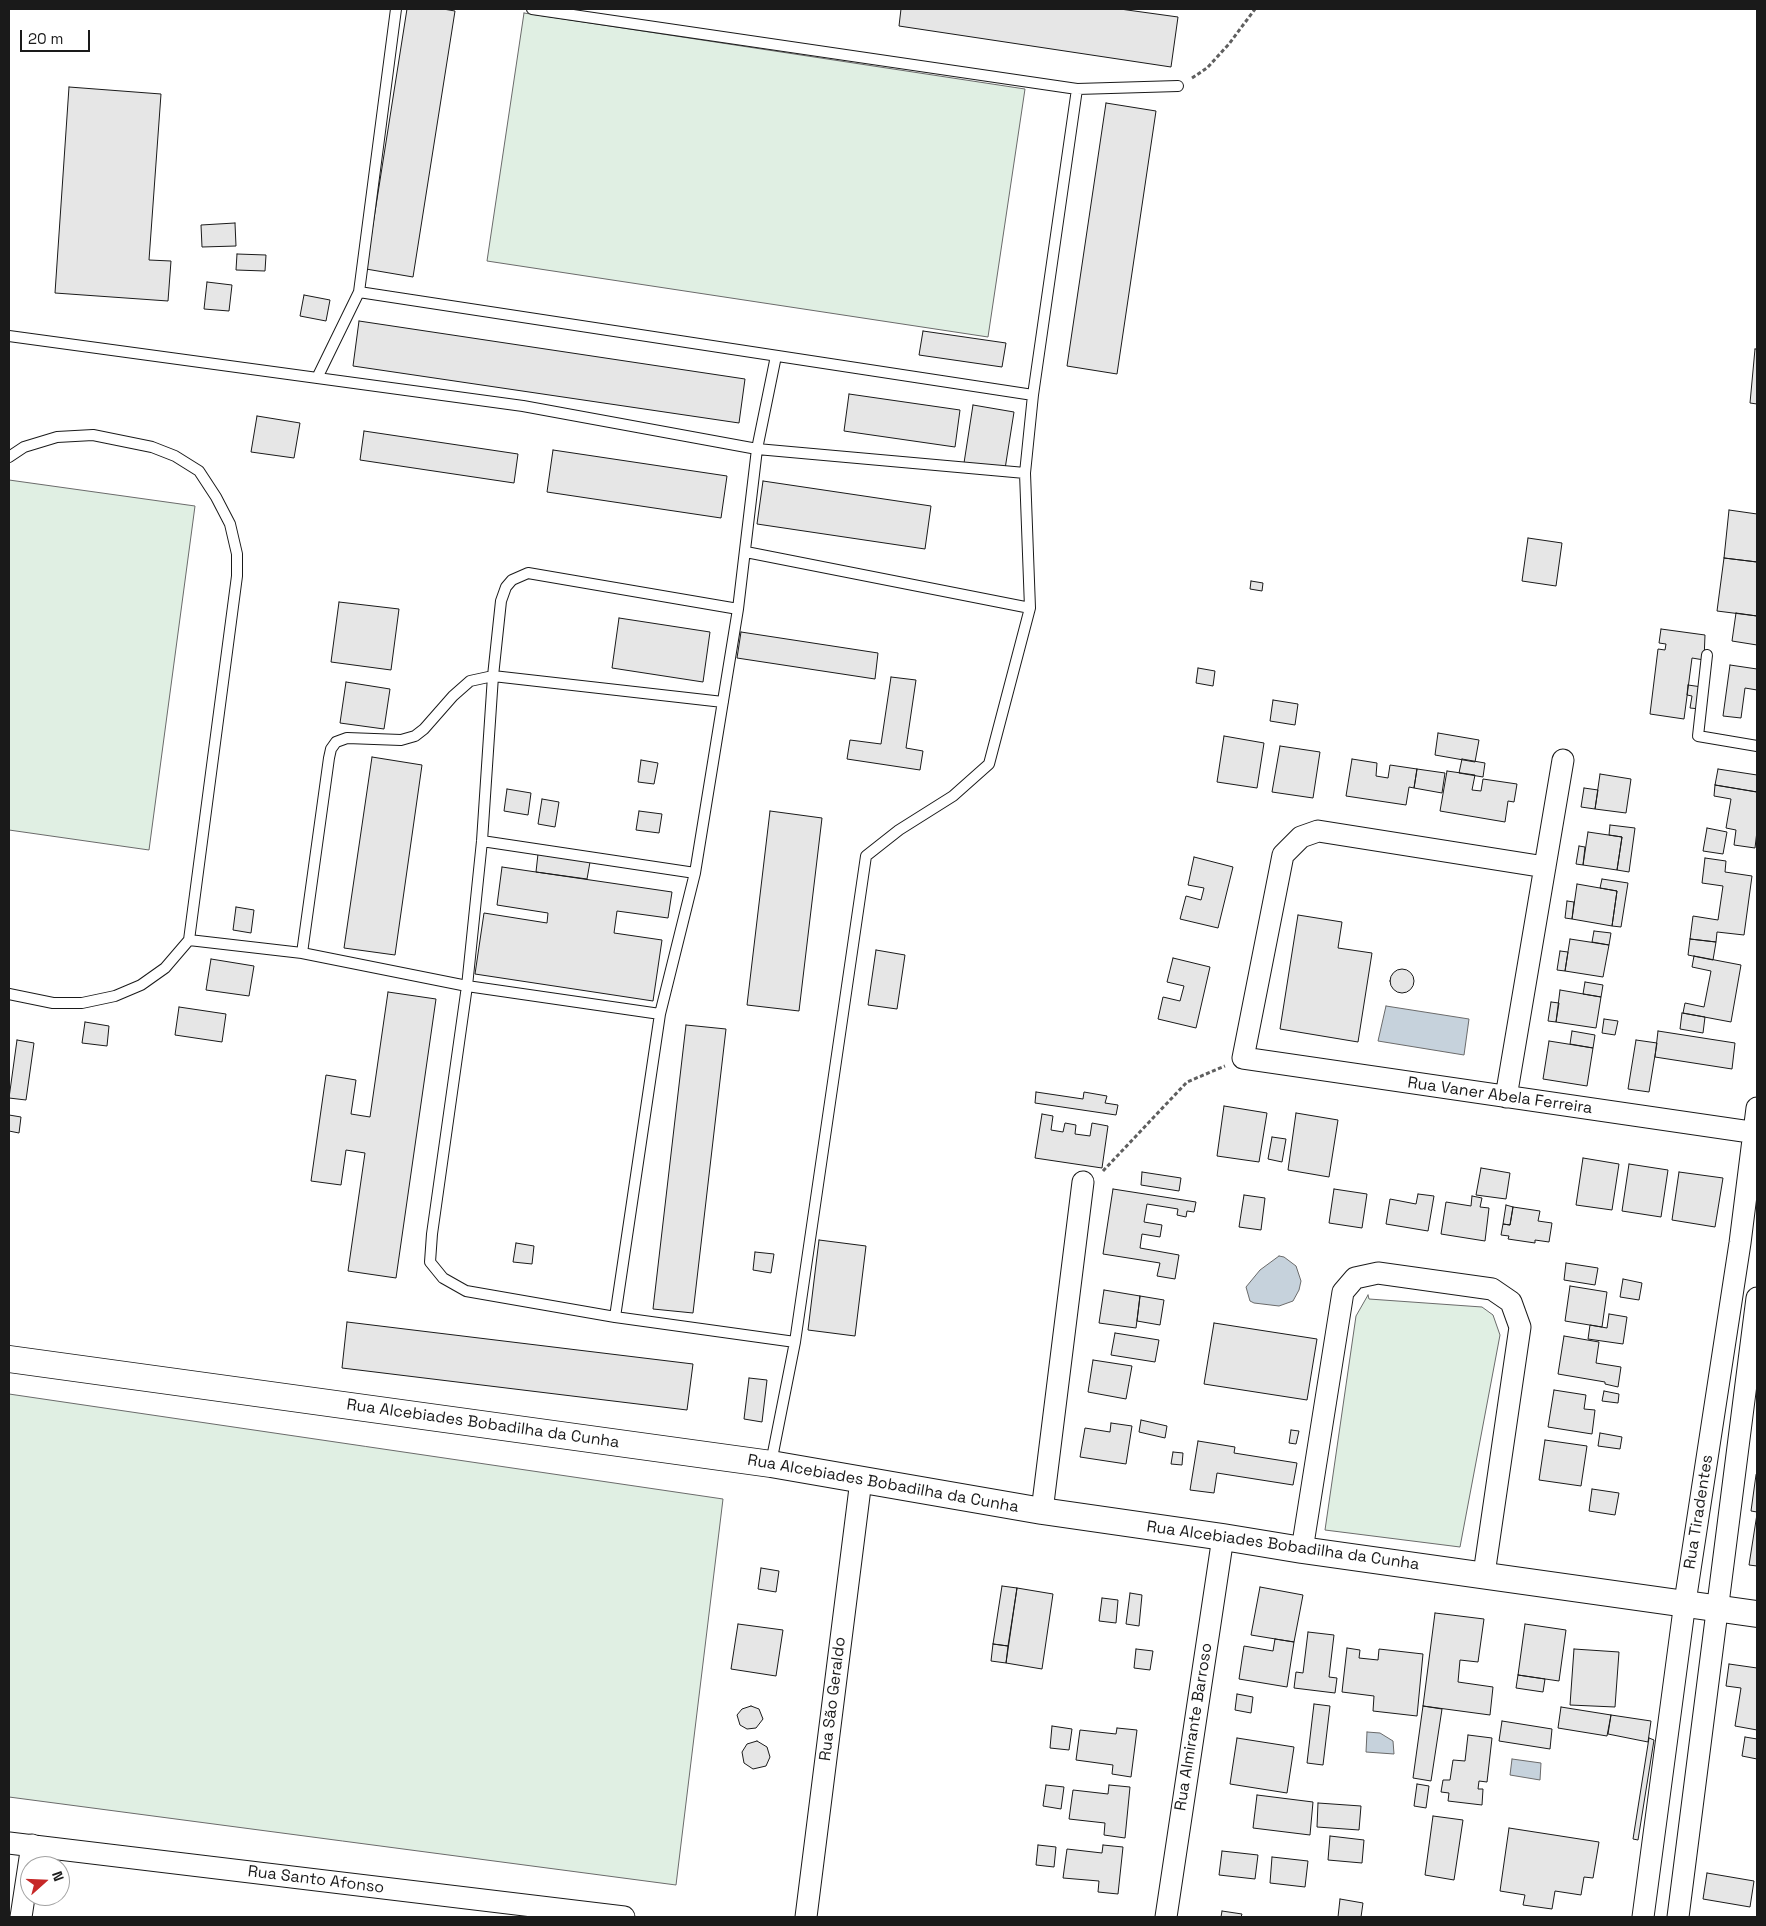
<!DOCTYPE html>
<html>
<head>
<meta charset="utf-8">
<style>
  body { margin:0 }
  #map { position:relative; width:1766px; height:1926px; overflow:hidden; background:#fff; font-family:"Space Grotesk",sans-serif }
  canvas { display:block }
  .frame { position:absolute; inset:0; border:10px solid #1a1a1a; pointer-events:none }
  .north { position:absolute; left:20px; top:1856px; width:50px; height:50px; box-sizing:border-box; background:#fff; border:1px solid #a3a3a3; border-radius:50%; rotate:70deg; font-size:14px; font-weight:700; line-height:20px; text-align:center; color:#1a1a1a }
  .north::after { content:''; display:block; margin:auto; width:18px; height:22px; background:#c62828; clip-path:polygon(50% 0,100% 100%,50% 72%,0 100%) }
  .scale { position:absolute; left:20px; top:30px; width:70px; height:22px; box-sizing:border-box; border:2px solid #1a1a1a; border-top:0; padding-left:6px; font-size:15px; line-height:18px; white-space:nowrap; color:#1a1a1a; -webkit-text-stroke:4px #fff; paint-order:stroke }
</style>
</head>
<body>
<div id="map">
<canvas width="1766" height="1926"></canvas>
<div class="frame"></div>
<div class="north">N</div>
<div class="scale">20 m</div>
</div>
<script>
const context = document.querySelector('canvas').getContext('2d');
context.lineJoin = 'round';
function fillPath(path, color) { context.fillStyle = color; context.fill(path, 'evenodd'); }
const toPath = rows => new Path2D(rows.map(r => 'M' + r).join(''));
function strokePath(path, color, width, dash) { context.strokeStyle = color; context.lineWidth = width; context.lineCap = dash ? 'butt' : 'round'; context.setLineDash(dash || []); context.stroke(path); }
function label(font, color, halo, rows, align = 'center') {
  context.font = font + ' "Space Grotesk",sans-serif'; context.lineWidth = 4; context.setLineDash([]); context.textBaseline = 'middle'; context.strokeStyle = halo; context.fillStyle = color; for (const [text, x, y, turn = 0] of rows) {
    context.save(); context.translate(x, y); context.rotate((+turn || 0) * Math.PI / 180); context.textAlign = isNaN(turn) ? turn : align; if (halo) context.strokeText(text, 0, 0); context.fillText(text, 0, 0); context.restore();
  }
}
const green = toPath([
  [524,13,1025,89,988,337,487,261,524,13],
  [9,480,195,506,149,850,9,830,9,480],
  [1368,1295,1369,1299,1482,1307,1493,1315,1500,1335,1460,1547,1325,1530,1356,1316,1368,1295],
  [9,1394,723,1499,676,1885,9,1797,9,1394]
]);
const water = toPath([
  [1386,1006,1469,1019,1464,1055,1378,1041,1386,1006],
  [1279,1256,1284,1257,1296,1266,1301,1281,1299,1290,1293,1301,1279,1306,1254,1303,1250,1301,1246,1287,1260,1270,1279,1256],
  [1367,1732,1380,1733,1393,1741,1394,1754,1366,1752,1367,1732],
  [1512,1759,1541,1763,1540,1780,1510,1775,1512,1759]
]);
const building = toPath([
  [407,9,443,9,455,11,413,277,366,269,407,9],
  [901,9,1120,9,1178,17,1171,67,899,26,901,9],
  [69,87,161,94,149,260,171,261,168,301,55,293,69,87],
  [1106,103,1156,111,1117,374,1067,366,1106,103],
  [235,223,236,246,202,247,201,225,235,223],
  [237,254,266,255,265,271,236,270,237,254],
  [207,282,232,285,229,311,204,309,207,282],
  [304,295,330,300,326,321,300,316,304,295],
  [359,321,745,379,739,423,353,366,359,321],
  [923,331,1006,343,1002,367,919,355,923,331],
  [1755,349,1757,349,1757,404,1750,403,1755,349],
  [849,394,960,410,955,447,844,431,849,394],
  [973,405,1014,412,1005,469,964,463,973,405],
  [257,416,300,423,294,458,251,452,257,416],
  [364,431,518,454,514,483,360,460,364,431],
  [553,450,727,476,721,518,547,492,553,450],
  [763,481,931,506,925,549,757,524,763,481],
  [1729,510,1757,514,1757,562,1724,558,1729,510],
  [1528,538,1562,543,1556,586,1522,581,1528,538],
  [1724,558,1757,562,1757,616,1717,611,1724,558],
  [1251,581,1263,583,1262,591,1250,589,1251,581],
  [339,602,399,609,391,670,331,662,339,602],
  [1736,613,1757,616,1757,645,1732,641,1736,613],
  [619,618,710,632,703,682,612,668,619,618],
  [1661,629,1705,635,1704,660,1692,658,1684,719,1650,714,1658,649,1665,650,1666,644,1659,643,1661,629],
  [741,632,878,653,875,679,737,658,741,632],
  [1730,665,1757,669,1757,690,1745,688,1741,718,1723,716,1730,665],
  [1198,668,1215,671,1213,686,1196,683,1198,668],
  [891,677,916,680,906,748,923,751,920,770,847,759,850,740,881,744,891,677],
  [346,682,390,689,384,729,340,723,346,682],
  [1688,685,1702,687,1700,709,1690,708,1692,696,1687,695,1688,685],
  [1273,700,1298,704,1295,725,1270,721,1273,700],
  [1438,733,1479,740,1475,762,1435,755,1438,733],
  [1224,736,1264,743,1257,788,1217,782,1224,736],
  [1280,746,1320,752,1313,798,1272,792,1280,746],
  [372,757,422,765,395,955,344,948,372,757],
  [1352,759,1377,763,1376,776,1388,778,1390,765,1417,769,1414,788,1409,787,1406,805,1346,796,1352,759],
  [1462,759,1485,763,1483,777,1459,773,1462,759],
  [641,760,658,763,654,784,638,782,641,760],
  [1417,769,1445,773,1442,793,1414,788,1417,769],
  [1718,769,1757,775,1757,792,1715,785,1718,769],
  [1447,771,1475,775,1472,790,1481,791,1483,779,1517,784,1514,802,1508,801,1505,822,1440,811,1447,771],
  [1600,774,1631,779,1626,813,1595,809,1600,774],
  [1715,785,1757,792,1757,831,1755,848,1734,845,1736,830,1726,828,1731,799,1714,796,1715,785],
  [1584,788,1598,790,1595,809,1581,807,1584,788],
  [507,789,531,793,528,815,504,811,507,789],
  [542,799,559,802,555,827,538,824,542,799],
  [639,811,662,814,659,833,636,830,639,811],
  [770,811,822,818,799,1011,747,1005,770,811],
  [1610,825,1635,828,1629,872,1617,870,1622,837,1609,835,1610,825],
  [1707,828,1727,832,1723,854,1703,851,1707,828],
  [1588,832,1622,837,1617,870,1583,865,1588,832],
  [1579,846,1585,847,1583,865,1576,864,1579,846],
  [538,854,590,862,587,879,536,872,538,854],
  [1194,857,1233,867,1218,928,1180,919,1186,896,1201,900,1204,888,1188,885,1194,857],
  [1705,858,1726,861,1725,872,1752,876,1744,935,1717,932,1716,942,1690,939,1693,916,1718,920,1723,886,1702,883,1705,858],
  [502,867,672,892,668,918,617,911,614,933,662,940,653,1001,475,974,484,913,547,923,548,913,497,905,502,867],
  [1602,879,1628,883,1621,927,1612,926,1617,891,1600,888,1602,879],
  [1577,884,1617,891,1612,926,1572,919,1577,884],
  [1567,901,1574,902,1572,919,1565,918,1567,901],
  [236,907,254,910,251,933,233,930,236,907],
  [1298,915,1342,922,1338,948,1372,953,1358,1042,1280,1029,1298,915],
  [1594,931,1611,933,1609,945,1592,942,1594,931],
  [1570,939,1609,945,1603,977,1565,971,1570,939],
  [1690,939,1716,942,1713,960,1688,955,1690,939],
  [876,950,905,955,897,1009,868,1005,876,950],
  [1560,951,1568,952,1565,971,1557,970,1560,951],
  [1694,956,1741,965,1731,1022,1683,1013,1685,1003,1704,1007,1711,971,1692,967,1694,956],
  [1173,958,1210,967,1196,1028,1158,1019,1163,997,1180,1001,1184,986,1167,982,1173,958],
  [211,959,254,966,249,996,206,990,211,959],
  '1390 981a12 12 0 1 1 24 0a12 12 0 1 1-24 0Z',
  [1585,982,1603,985,1601,997,1583,994,1585,982],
  [1560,990,1601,997,1596,1028,1556,1022,1560,990],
  [388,992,436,999,396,1278,348,1271,365,1153,346,1150,341,1185,311,1181,326,1075,356,1080,351,1114,370,1117,388,992],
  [1551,1002,1559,1003,1556,1022,1548,1021,1551,1002],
  [179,1007,226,1014,222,1042,175,1035,179,1007],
  [1682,1013,1705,1017,1703,1033,1680,1029,1682,1013],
  [1604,1019,1618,1021,1615,1035,1602,1033,1604,1019],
  [85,1022,109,1026,107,1046,82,1043,85,1022],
  [686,1025,726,1029,693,1313,653,1309,686,1025],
  [1572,1031,1595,1035,1593,1048,1570,1044,1572,1031],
  [1658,1031,1735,1043,1732,1069,1655,1057,1658,1031],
  [17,1040,34,1043,26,1100,9,1098,17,1040],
  [1636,1040,1657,1043,1649,1092,1628,1089,1636,1040],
  [1549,1041,1593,1048,1587,1086,1543,1079,1549,1041],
  [1036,1092,1083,1099,1084,1092,1107,1096,1105,1103,1118,1105,1116,1115,1035,1103,1036,1092],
  [1224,1106,1267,1113,1259,1162,1217,1156,1224,1106],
  [1296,1113,1338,1120,1329,1177,1288,1170,1296,1113],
  [1042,1114,1053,1116,1051,1130,1063,1132,1065,1123,1076,1125,1075,1134,1090,1136,1092,1123,1108,1126,1102,1168,1035,1158,1042,1114],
  [9,1115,21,1117,19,1133,9,1131,9,1115],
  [1272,1137,1286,1139,1282,1162,1268,1159,1272,1137],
  [1583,1158,1619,1164,1612,1210,1576,1205,1583,1158],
  [1629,1164,1668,1170,1661,1217,1622,1211,1629,1164],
  [1481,1168,1510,1173,1506,1199,1476,1195,1481,1168],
  [1142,1172,1181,1178,1179,1191,1141,1185,1142,1172],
  [1679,1172,1723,1178,1715,1227,1672,1220,1679,1172],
  [1113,1189,1196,1202,1194,1212,1187,1211,1186,1217,1177,1215,1178,1209,1147,1204,1144,1222,1162,1225,1160,1237,1142,1234,1140,1248,1179,1255,1175,1279,1157,1276,1160,1263,1103,1254,1113,1189],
  [1334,1189,1367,1194,1362,1228,1329,1223,1334,1189],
  [1418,1194,1434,1196,1428,1231,1386,1224,1390,1199,1416,1204,1418,1194],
  [1244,1195,1265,1198,1261,1230,1239,1227,1244,1195],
  [1472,1196,1482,1198,1480,1207,1489,1208,1485,1241,1441,1234,1446,1202,1471,1206,1472,1196],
  [1506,1205,1513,1207,1510,1225,1503,1224,1506,1205],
  [1513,1207,1540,1211,1538,1221,1552,1223,1549,1242,1535,1240,1535,1243,1508,1239,1509,1236,1501,1235,1503,1224,1510,1225,1513,1207],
  [819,1240,866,1246,855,1336,808,1330,819,1240],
  [516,1243,534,1246,532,1264,513,1262,516,1243],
  [755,1252,774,1254,771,1273,753,1270,755,1252],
  [1566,1263,1598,1268,1595,1285,1564,1280,1566,1263],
  [1623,1279,1642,1283,1639,1300,1620,1297,1623,1279],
  [1570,1286,1607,1292,1602,1327,1565,1321,1570,1286],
  [1104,1290,1140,1296,1136,1328,1099,1323,1104,1290],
  [1140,1296,1164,1300,1160,1325,1137,1321,1140,1296],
  [1609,1314,1627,1317,1623,1344,1588,1339,1590,1325,1607,1328,1609,1314],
  [347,1322,693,1364,687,1410,342,1368,347,1322],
  [1214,1323,1317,1339,1307,1400,1204,1384,1214,1323],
  [1115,1333,1159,1340,1155,1362,1111,1355,1115,1333],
  [1564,1336,1599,1342,1596,1363,1621,1367,1618,1387,1605,1384,1605,1382,1558,1374,1564,1336],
  [1093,1360,1132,1366,1126,1399,1088,1392,1093,1360],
  [749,1378,767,1380,762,1422,744,1419,749,1378],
  [1554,1390,1586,1395,1584,1409,1595,1410,1592,1434,1548,1427,1554,1390],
  [1604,1391,1619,1394,1618,1403,1602,1401,1604,1391],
  [1141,1420,1167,1426,1165,1438,1139,1432,1141,1420],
  [1111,1423,1132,1426,1126,1464,1080,1457,1085,1428,1110,1432,1111,1423],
  [1291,1430,1299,1431,1296,1444,1289,1443,1291,1430],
  [1600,1433,1622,1437,1620,1449,1598,1446,1600,1433],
  [1545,1440,1587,1446,1581,1486,1539,1480,1545,1440],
  [1198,1441,1235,1447,1234,1453,1297,1463,1293,1485,1217,1473,1214,1493,1190,1490,1198,1441],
  [1173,1452,1183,1453,1182,1465,1171,1464,1173,1452],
  [1756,1475,1757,1476,1757,1512,1751,1511,1756,1475],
  [1592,1489,1619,1493,1615,1515,1589,1511,1592,1489],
  [1757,1514,1757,1566,1749,1565,1757,1514],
  [761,1568,779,1571,776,1592,758,1589,761,1568],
  [1002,1586,1017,1588,1008,1646,993,1644,1002,1586],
  [1260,1587,1303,1595,1294,1642,1251,1635,1260,1587],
  [1017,1588,1053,1594,1042,1669,1006,1663,1017,1588],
  [1130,1593,1142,1595,1139,1626,1126,1624,1130,1593],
  [1102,1598,1118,1600,1116,1623,1099,1621,1102,1598],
  [1435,1613,1484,1619,1478,1662,1460,1660,1458,1682,1493,1687,1490,1715,1423,1706,1435,1613],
  [738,1624,783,1630,776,1676,731,1669,738,1624],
  [1525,1624,1566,1630,1559,1681,1518,1675,1525,1624],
  [1308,1632,1334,1635,1329,1677,1337,1678,1335,1693,1294,1688,1296,1672,1303,1673,1308,1632],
  [1275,1639,1294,1642,1287,1687,1239,1679,1244,1646,1273,1651,1275,1639],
  [993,1644,1008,1646,1006,1663,991,1661,993,1644],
  [1347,1648,1360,1650,1359,1658,1378,1660,1379,1649,1423,1654,1417,1716,1373,1711,1374,1696,1342,1692,1347,1648],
  [1136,1649,1153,1651,1150,1670,1134,1668,1136,1649],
  [1574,1649,1619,1652,1615,1707,1570,1705,1574,1649],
  [1729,1664,1757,1668,1757,1730,1735,1726,1741,1688,1726,1686,1729,1664],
  [1518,1675,1545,1679,1543,1692,1516,1688,1518,1675],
  [1237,1694,1253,1697,1251,1713,1235,1710,1237,1694],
  [1314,1704,1330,1706,1323,1765,1307,1763,1314,1704],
  [751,1706,759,1709,763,1719,756,1728,747,1729,740,1725,737,1715,742,1709,751,1706],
  [1423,1706,1442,1709,1431,1781,1413,1778,1423,1706],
  [1561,1707,1611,1715,1607,1736,1558,1728,1561,1707],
  [1611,1715,1651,1721,1648,1742,1608,1734,1611,1715],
  [1502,1721,1552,1729,1550,1749,1499,1741,1502,1721],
  [1052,1726,1072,1729,1069,1750,1050,1748,1052,1726],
  [1117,1728,1137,1730,1131,1777,1112,1774,1113,1765,1076,1760,1080,1730,1116,1734,1117,1728],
  [1468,1735,1492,1738,1487,1782,1479,1781,1478,1789,1483,1789,1482,1805,1448,1801,1449,1793,1441,1792,1443,1780,1450,1780,1453,1760,1465,1761,1468,1735],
  [1745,1737,1757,1739,1757,1759,1742,1756,1745,1737],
  [1237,1738,1294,1747,1287,1793,1230,1784,1237,1738],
  [1649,1738,1654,1740,1638,1840,1633,1839,1649,1738],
  [757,1741,767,1747,770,1757,766,1766,753,1769,744,1763,742,1752,747,1744,757,1741],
  [1417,1784,1429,1786,1426,1808,1414,1806,1417,1784],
  [1046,1785,1064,1787,1061,1809,1043,1806,1046,1785],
  [1109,1785,1130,1787,1125,1838,1104,1835,1105,1823,1069,1819,1073,1790,1108,1794,1109,1785],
  [1257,1795,1313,1802,1310,1835,1253,1828,1257,1795],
  [1318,1803,1361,1806,1359,1830,1317,1827,1318,1803],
  [1433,1816,1463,1820,1454,1880,1425,1875,1433,1816],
  [1509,1828,1599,1842,1593,1878,1584,1877,1581,1895,1555,1891,1552,1909,1523,1905,1525,1895,1500,1891,1509,1828],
  [1330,1836,1364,1840,1362,1863,1328,1860,1330,1836],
  [1038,1845,1056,1847,1054,1867,1036,1865,1038,1845],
  [1103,1845,1123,1847,1118,1894,1098,1892,1099,1881,1063,1878,1067,1849,1102,1853,1103,1845],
  [1222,1851,1258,1855,1255,1879,1219,1875,1222,1851],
  [1272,1857,1308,1861,1305,1887,1270,1883,1272,1857],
  [1707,1873,1754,1881,1750,1907,1703,1899,1707,1873],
  [1340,1899,1363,1903,1361,1917,1338,1917,1340,1899],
  [1222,1911,1242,1914,1241,1917,1221,1917,1222,1911]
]);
const path = toPath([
  [1192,78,1207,68,1229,44,1255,9],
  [1103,1171,1187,1082,1225,1066]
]);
const service = toPath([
  [532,9,1077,89],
  [359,292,1033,395],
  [9,336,523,406,757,449,1025,473],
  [317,378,359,292,396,9],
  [9,457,24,447,57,437,93,435,152,447,175,456,199,471,216,497,230,524,237,554,237,576,189,940,165,968,141,985,115,996,82,1003,53,1003,9,994],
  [746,552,1030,608],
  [738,609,528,573,512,580,506,587,501,601,493,676,482,841,467,986,432,1234,430,1262,443,1278,466,1291,615,1317,795,1342],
  [1707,655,1698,736,1757,746],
  [482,841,695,873],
  [189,940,302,953,467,986,660,1014],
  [302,953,329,758,331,749,336,742,347,738,401,740,415,736,424,729,453,696,470,681,493,676,723,702],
  [615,1317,660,1014,695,873,738,609,757,449,776,356],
  [771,1463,795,1342,866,856,899,830,953,796,989,764,1030,608,1025,473,1033,395,1077,89,1178,86]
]);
const minor = toPath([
  [1545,867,1318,831,1301,837,1283,855,1243,1058,1757,1133],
  [1506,1097,1563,760],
  [1042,1511,1083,1182],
  [1302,1550,1343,1292,1355,1278,1378,1273,1492,1289,1511,1302,1520,1327,1484,1574],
  [9,1843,624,1917],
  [21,1917,32,1845],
  [806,1917,861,1480],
  [1166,1917,1223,1537],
  [1643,1917,1685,1602,1740,1243,1757,1108],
  [1678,1917,1757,1298]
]);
const tertiary = toPath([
  [9,1359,771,1464,1042,1511,1223,1537,1302,1550,1757,1614]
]);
const streetNames = [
  ["Rua Vaner Abela Ferreira",1500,1096,8],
  ["Rua Alcebiades Bobadilha da Cunha",483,1424,8],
  ["Rua Alcebiades Bobadilha da Cunha",883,1484,10],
  ["Rua Tiradentes",1699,1512,-81],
  ["Rua Alcebiades Bobadilha da Cunha",1283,1546,8],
  ["Rua São Geraldo",833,1699,-83],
  ["Rua Almirante Barroso",1194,1727,-81],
  ["Rua Santo Afonso",316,1880,7]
];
fillPath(green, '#e0efe3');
strokePath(green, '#6a6a6a', 1);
fillPath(water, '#c6d2dc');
strokePath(water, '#6a6a6a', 1);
fillPath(building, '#e6e6e6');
strokePath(building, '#1a1a1a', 1);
strokePath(service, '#1a1a1a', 12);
strokePath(minor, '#1a1a1a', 23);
strokePath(tertiary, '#1a1a1a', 28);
strokePath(path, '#5f5f5f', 3, [4, 2.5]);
strokePath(service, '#fff', 10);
strokePath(minor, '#fff', 21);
strokePath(tertiary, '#fff', 26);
label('16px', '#1a1a1a', '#fff', streetNames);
</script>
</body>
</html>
